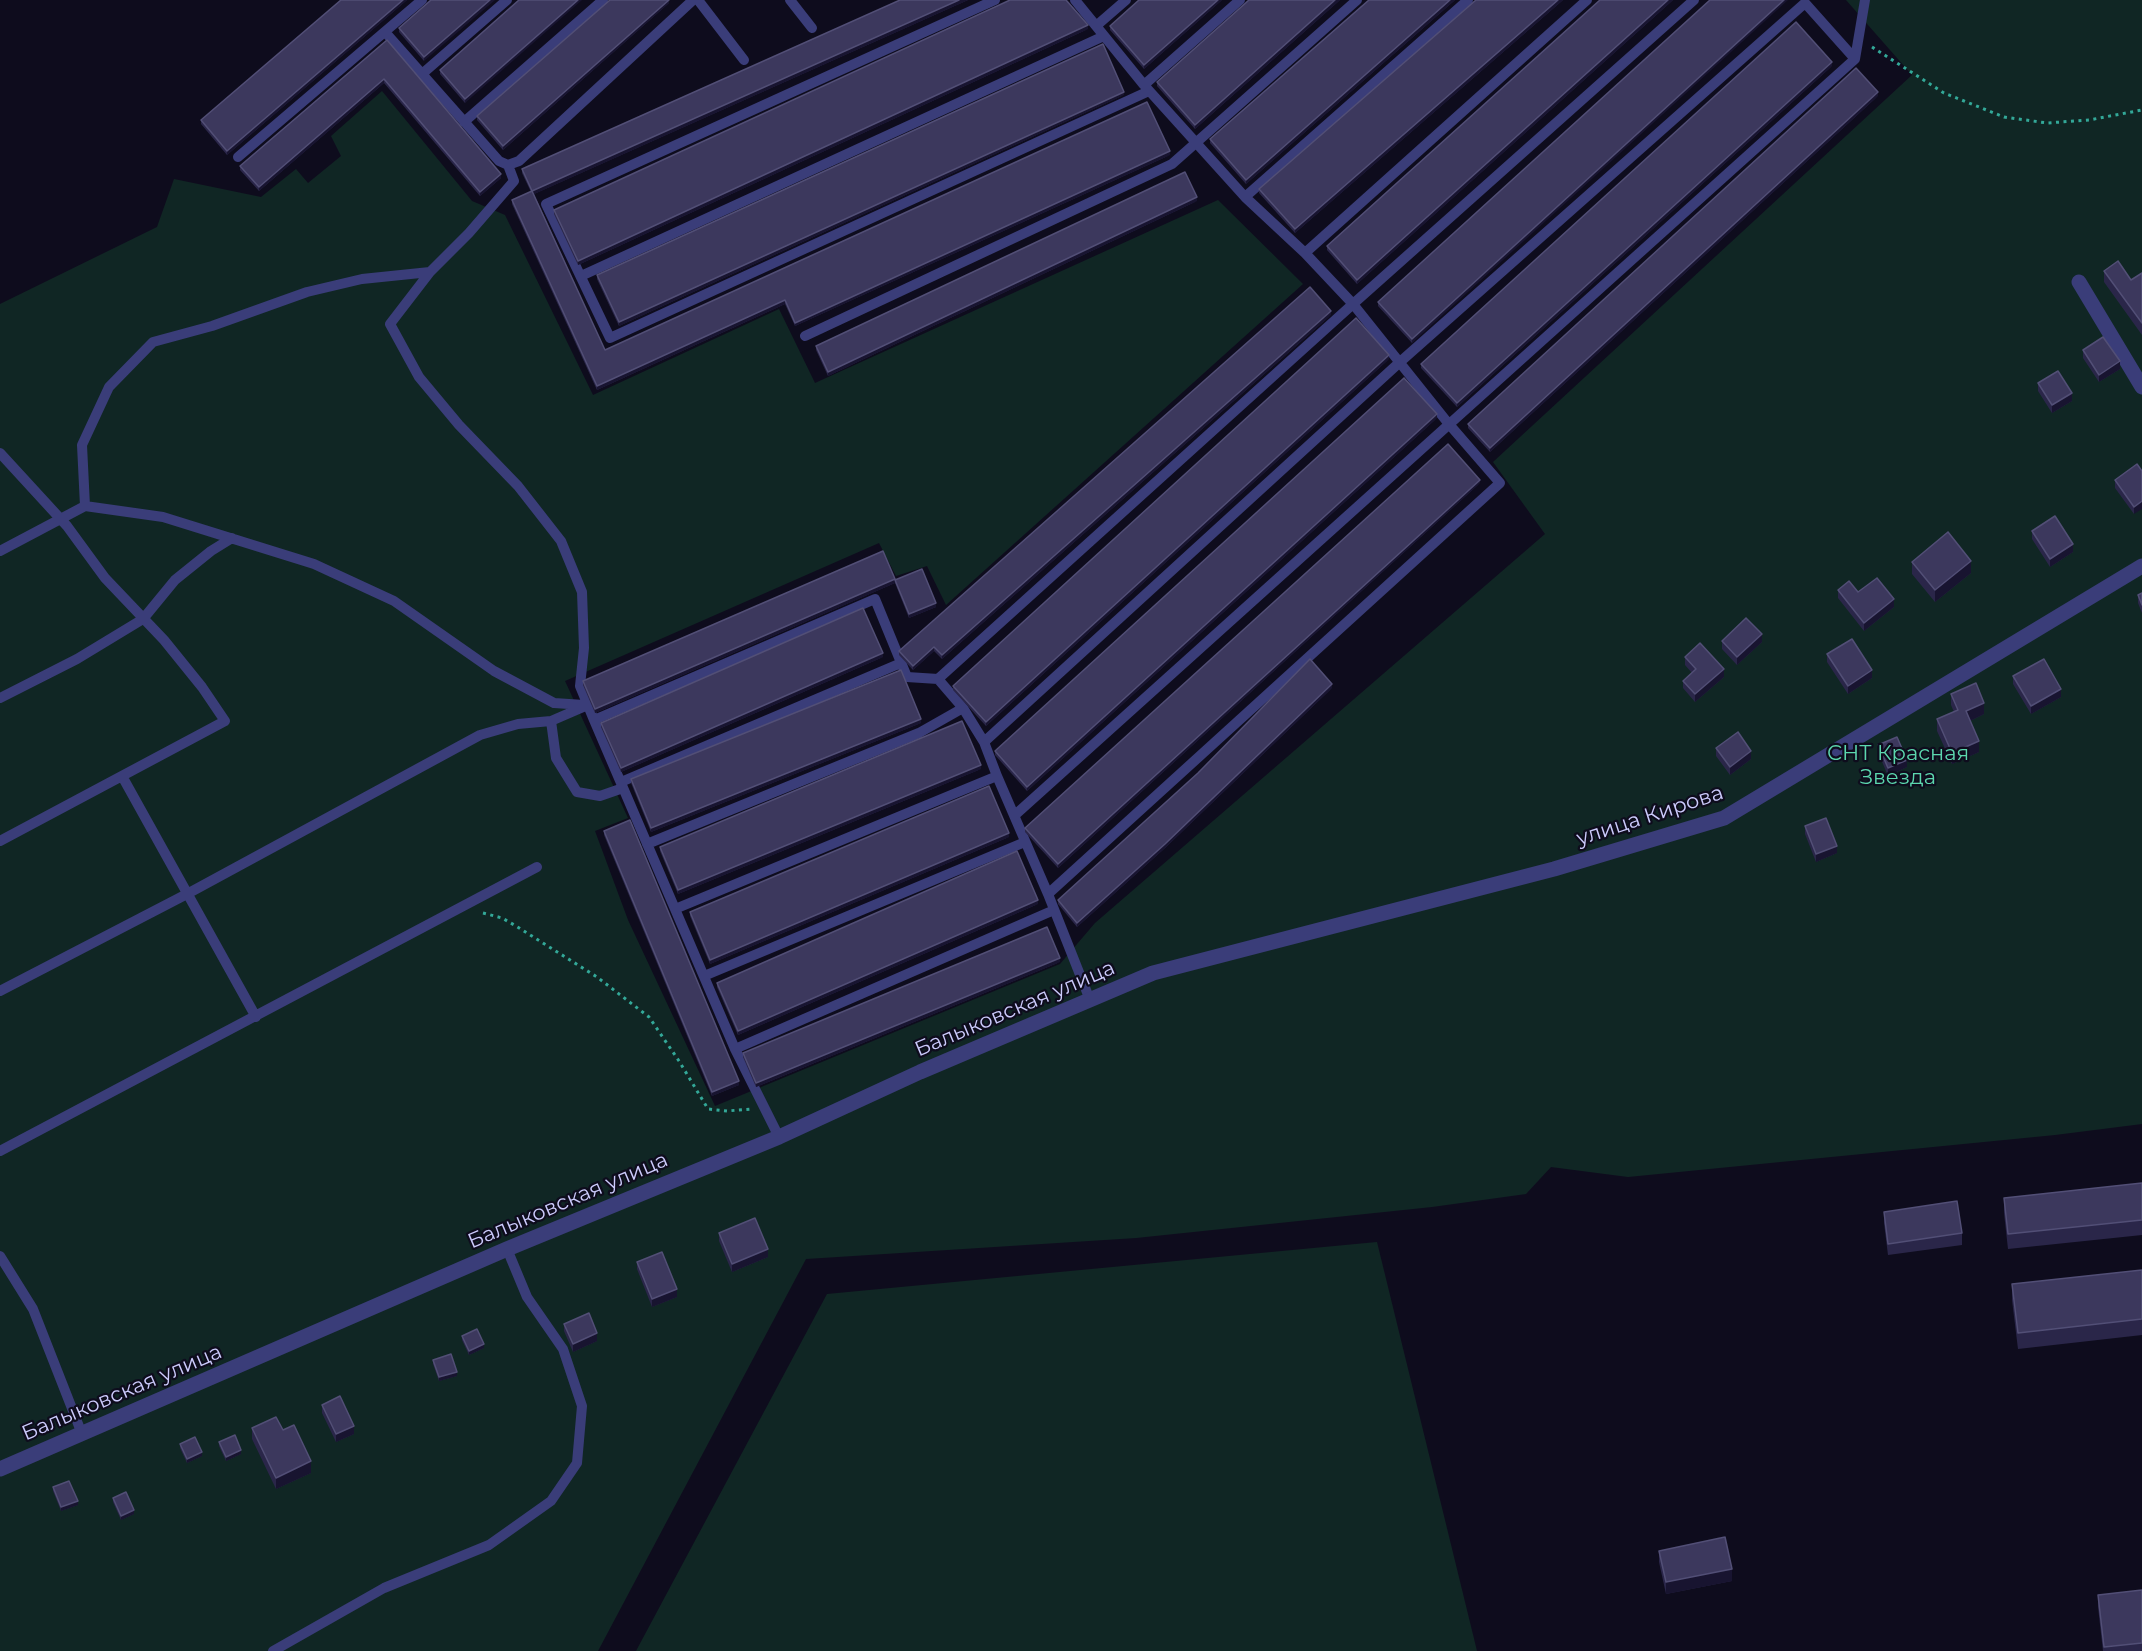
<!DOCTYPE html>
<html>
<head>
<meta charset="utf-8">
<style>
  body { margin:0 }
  canvas { display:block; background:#0e0c1d }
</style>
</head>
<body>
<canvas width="2142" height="1651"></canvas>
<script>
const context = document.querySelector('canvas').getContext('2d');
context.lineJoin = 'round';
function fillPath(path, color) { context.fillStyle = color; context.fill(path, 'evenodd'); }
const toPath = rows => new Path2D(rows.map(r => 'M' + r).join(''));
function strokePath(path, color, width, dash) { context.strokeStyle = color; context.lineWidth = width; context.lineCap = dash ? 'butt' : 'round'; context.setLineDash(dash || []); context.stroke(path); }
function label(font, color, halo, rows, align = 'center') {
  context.font = font + ' Montserrat,sans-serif'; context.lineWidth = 4.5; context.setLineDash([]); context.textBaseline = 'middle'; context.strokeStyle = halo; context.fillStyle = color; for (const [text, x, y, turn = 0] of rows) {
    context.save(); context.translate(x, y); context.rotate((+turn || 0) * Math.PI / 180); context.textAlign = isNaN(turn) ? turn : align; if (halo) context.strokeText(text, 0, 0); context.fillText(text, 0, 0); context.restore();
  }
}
const green = toPath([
  [1846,0,2142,0,2142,1124,2055,1135,1628,1177,1551,1167,1526,1194,1432,1207,1136,1238,806,1259,598,1651,0,1651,0,304,157,227,174,179,261,197,296,169,308,183,341,156,331,136,382,91,472,201,505,215,593,395,779,309,815,383,1218,200,1303,284,946,605,927,566,896,576,879,543,565,681,628,818,595,831,628,920,715,1106,1060,964,1095,923,1545,534,1493,462,1912,75],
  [1377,1242,1477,1651,636,1651,827,1294]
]);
const path = toPath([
  [1872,47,1944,93,2004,117,2047,123,2089,120,2142,110],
  [483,913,502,918,516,926,597,977,649,1017,679,1061,708,1109,727,1111,751,1109]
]);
const service = toPath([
  [698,0,744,60],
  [790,0,812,28],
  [995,0,546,204,610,338,1149,91],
  [1096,26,1126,0],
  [385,32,499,161,508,165,519,161,693,0],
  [1855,59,1865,0],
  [422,74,507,0],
  [1144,85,1240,0],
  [464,122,603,0],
  [238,157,422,0],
  [508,165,514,181,469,233,430,272,390,324,419,377,459,425,518,486,561,541,582,592,584,648,580,686,594,720],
  [1245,197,1468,0],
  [1305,253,1587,0],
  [581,276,1104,36],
  [805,336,1172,164,1357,0],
  [0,453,67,526,105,578,164,640,202,687,225,721,0,841],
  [85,506,82,445,109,387,153,342,212,326,307,292,362,279,430,272],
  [0,551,85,506,163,517,314,564,394,601,494,671,554,703,584,705],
  [0,698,77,659,143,619,175,580,211,551,232,538],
  [551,721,556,758,577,792,600,796,623,788],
  [984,742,1400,362,1805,3,1855,59,1015,815],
  [122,776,256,1017],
  [621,782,901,663],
  [647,844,919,733,963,708],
  [1048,894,1500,483,1448,423,1353,304,1305,253,1245,197,1144,85,1075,0],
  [675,909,997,776],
  [704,976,1025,842],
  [0,991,187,894,480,735,518,724,551,721,588,705],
  [1090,1000,1048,894,997,776,984,742,963,708,938,679,1353,304,1694,0],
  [735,1049,1054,910],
  [779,1137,735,1049,594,720,875,599,907,677,938,679],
  [0,1151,537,867],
  [0,1256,33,1309,82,1434],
  [273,1651,384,1588,489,1545,551,1501,577,1463,582,1406,563,1349,527,1297,507,1249]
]);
const minor = toPath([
  [2079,282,2142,387]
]);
const tertiary = toPath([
  [0,1469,507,1249,779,1137,920,1072,1153,973,1554,869,1724,818,2142,566]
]);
const wall = toPath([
  [341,0,407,0,227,155,201,124,201,120],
  [431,0,424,61,399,32,399,28],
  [519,0,465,103,440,74,440,70],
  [669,0,669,3,503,150,477,120,477,116],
  [900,0,968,0,534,194,605,350,1170,155,795,326,785,304,597,390,512,204,512,200,531,192,522,173,522,169],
  [1222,0,1144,69,1110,30,1110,26],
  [1249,0,1340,0,1195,129,1157,86,1157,82],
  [1369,0,1455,0,1246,184,1210,143,1210,139],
  [1476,0,1563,0,1295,233,1259,193,1259,189],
  [1600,0,1673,0,1357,284,1327,250,1327,246],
  [1710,0,1412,343,1378,306,1378,302],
  [1088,29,578,265,554,214,554,210],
  [387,40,501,178,480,196,384,83,259,191,240,170,240,166],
  [1832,66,1457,407,1421,368,1421,364],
  [1124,95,619,326,597,279,597,275],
  [1878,96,1490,452,1468,428,1468,424],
  [1197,201,828,376,816,350,816,346],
  [2104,271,2131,280,2142,273,2142,335,2104,282],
  [1331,315,942,659,934,651,913,670,899,655,899,651],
  [2083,350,2120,369,2099,382,2083,358],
  [1389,359,986,726,953,690,953,686],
  [2038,383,2072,401,2052,413,2038,391],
  [1437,418,1027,791,995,755,995,751],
  [2137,464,2134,514,2115,488,2115,480],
  [1480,483,1058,868,1025,832,1025,828],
  [2032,531,2073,552,2050,567,2032,539],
  [1912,562,1971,573,1935,602,1912,574],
  [895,579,936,607,909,618,895,583,595,713,583,685,583,681],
  [1838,590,1858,592,1894,607,1864,631,1838,598],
  [2142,593,2142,613,2138,603,2138,595],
  [1722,641,1762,642,1737,665,1722,649],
  [1827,654,1872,678,1848,694,1827,662],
  [883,657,621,772,601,727,601,723],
  [1685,657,1724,677,1695,702,1683,688,1683,681,1692,673,1685,665],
  [2013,676,2061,697,2031,714,2013,684],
  [1332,688,1165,848,1077,927,1058,904,1058,900],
  [1951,694,1984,714,1970,721,1979,752,1952,764,1937,731,1937,719,1954,712,1951,705],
  [921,723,651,832,631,783,631,779],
  [1878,745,1907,767,1888,776,1878,752],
  [1716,748,1751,759,1730,775,1716,756],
  [981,769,678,894,660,851,660,847],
  [1805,826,1837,853,1816,862,1805,834],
  [604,831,739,1085,712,1096,604,835],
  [1009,837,710,964,690,916,690,912],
  [1038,904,738,1035,717,987,717,983],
  [1060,962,756,1087,743,1057,743,1053],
  [2142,1183,2142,1235,2008,1249,2004,1213,2004,1198],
  [1884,1212,1962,1233,1962,1245,1888,1255,1884,1223],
  [719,1233,768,1257,732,1272,719,1241],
  [637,1262,677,1297,652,1307,637,1269],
  [2142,1270,2142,1335,2018,1349,2012,1300,2012,1284],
  [564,1324,597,1341,573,1352,564,1331],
  [462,1336,484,1348,469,1355,462,1340],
  [433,1360,457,1376,439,1381,433,1364],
  [322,1405,354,1434,336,1442,322,1413],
  [252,1428,283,1430,311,1473,276,1489,252,1439],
  [219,1442,241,1454,226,1461,219,1446],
  [180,1444,202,1456,187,1463,180,1448],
  [53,1487,78,1505,61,1511,53,1491],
  [113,1498,134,1514,121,1520,113,1502],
  [1659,1551,1732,1581,1666,1594,1659,1562],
  [2142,1590,2142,1651,2103,1651,2098,1607,2098,1595]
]);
const shadedWall = toPath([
  [403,0,407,0,227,155,227,151],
  [490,0,495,0,424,61,424,57],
  [578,0,582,0,465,103,465,99],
  [669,0,669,3,503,150,503,146],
  [959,0,968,0,532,195,532,191],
  [1218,0,1222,0,1144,69,1144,65],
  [1335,0,1340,0,1195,129,1195,125],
  [1450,0,1455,0,1246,184,1246,180],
  [1558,0,1563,0,1295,233,1295,229],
  [1668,0,1673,0,1357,284,1357,280],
  [1784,0,1788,0,1412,343,1412,339],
  [1088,25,1088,29,578,265,578,261],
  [1832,62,1832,66,1457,407,1457,403],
  [384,79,384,83,259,191,259,187],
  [1124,92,1124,95,619,326,619,322],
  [1878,92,1878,96,1490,452,1490,448],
  [1170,151,1170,155,795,326,795,323],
  [501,174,501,178,480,196,480,192],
  [1197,197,1197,201,828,376,828,372],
  [785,300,785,304,597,390,597,386],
  [1331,311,1331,315,942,659,942,655],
  [1389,355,1389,359,986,726,986,722],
  [2120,361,2120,369,2099,382,2099,375],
  [2072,393,2072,401,2052,413,2052,405],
  [1437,414,1437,418,1027,791,1027,787],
  [1480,480,1480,483,1058,868,1058,864],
  [2142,501,2142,509,2134,514,2134,507],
  [2073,544,2073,552,2050,567,2050,559],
  [1971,561,1971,573,1935,602,1935,590],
  [895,579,895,583,595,713,595,709],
  [1894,599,1894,607,1864,631,1864,623],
  [936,603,936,607,909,618,909,614],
  [1762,634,1762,642,1737,665,1737,657],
  [934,647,934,651,913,670,913,666],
  [883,653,883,657,621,772,621,768],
  [1724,669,1724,677,1695,702,1695,694],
  [1872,670,1872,678,1848,694,1848,686],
  [1332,684,1332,688,1165,848,1077,927,1077,923],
  [2061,689,2061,697,2031,714,2031,706],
  [1984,703,1984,714,1966,723,1966,711],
  [921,719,921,723,651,832,651,828],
  [1979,741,1979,752,1952,764,1952,753],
  [1751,751,1751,759,1730,775,1730,767],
  [1907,760,1907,767,1888,776,1888,768],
  [981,765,981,769,678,894,678,890],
  [1009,833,1009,837,710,964,710,960],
  [1837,846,1837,853,1816,862,1816,854],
  [1038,900,1038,904,738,1035,738,1031],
  [1060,958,1060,962,756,1087,756,1083],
  [739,1081,739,1085,712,1096,712,1092],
  [768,1249,768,1257,732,1272,732,1264],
  [677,1289,677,1297,652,1307,652,1299],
  [597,1333,597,1341,573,1352,573,1344],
  [484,1344,484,1348,469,1355,469,1351],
  [457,1372,457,1376,439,1381,439,1377],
  [354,1426,354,1434,336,1442,336,1434],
  [241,1450,241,1454,226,1461,226,1457],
  [202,1452,202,1456,187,1463,187,1459],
  [311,1461,311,1473,276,1489,276,1478],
  [78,1501,78,1505,61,1511,61,1507],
  [134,1510,134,1514,121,1520,121,1516],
  [1732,1569,1732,1581,1666,1594,1666,1582]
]);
const building = toPath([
  [341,0,403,0,227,151,201,120,341,0],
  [431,0,490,0,424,57,399,28,431,0],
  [519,0,578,0,465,99,440,70,519,0],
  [610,0,669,0,503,146,477,116,610,0],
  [900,0,959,0,532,191,605,350,1147,102,1170,151,795,323,785,300,597,386,512,200,532,191,522,169,900,0],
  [1010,0,1066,0,1088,25,578,261,554,210,1010,0],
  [1139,0,1218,0,1144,65,1110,26,1139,0],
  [1249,0,1335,0,1195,125,1157,82,1249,0],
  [1369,0,1450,0,1246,180,1210,139,1369,0],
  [1476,0,1558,0,1295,229,1259,189,1476,0],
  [1600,0,1668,0,1357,280,1327,246,1600,0],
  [1710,0,1784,0,1412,339,1378,302,1710,0],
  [1796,22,1832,62,1457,403,1421,364,1796,22],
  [387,40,501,174,480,192,384,79,259,187,240,166,387,40],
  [1103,44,1124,92,619,322,597,275,1103,44],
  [1856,68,1878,92,1490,448,1468,424,1856,68],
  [1185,172,1197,197,828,372,816,346,1185,172],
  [2118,261,2131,280,2142,273,2142,323,2104,271,2118,261],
  [1310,287,1331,311,942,655,934,647,913,666,899,651,1310,287],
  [1356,318,1389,355,986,722,953,686,1356,318],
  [2103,337,2120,361,2099,375,2083,350,2103,337],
  [2058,371,2072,393,2052,405,2038,383,2058,371],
  [1404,378,1437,414,1027,787,995,751,1404,378],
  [1448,444,1480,480,1058,864,1025,828,1448,444],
  [2137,464,2142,471,2142,501,2134,507,2115,480,2137,464],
  [2055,516,2073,544,2050,559,2032,531,2055,516],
  [1948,532,1971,561,1935,590,1912,562,1948,532],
  [883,551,895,579,595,709,583,681,883,551],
  [922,569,936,603,909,614,895,580,922,569],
  [1877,578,1894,599,1864,623,1838,590,1849,581,1858,592,1877,578],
  [2142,593,2142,605,2138,595,2142,593],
  [863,608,883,653,621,768,601,723,863,608],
  [1746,618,1762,634,1737,657,1722,641,1746,618],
  [1852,639,1872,670,1848,686,1827,654,1852,639],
  [1700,643,1724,669,1695,694,1683,681,1696,669,1685,657,1700,643],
  [1310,659,1332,684,1165,844,1077,923,1058,900,1198,773,1310,659],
  [2044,659,2061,689,2031,706,2013,676,2044,659],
  [901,670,921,719,651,828,631,779,901,670],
  [1976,683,1984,703,1966,711,1979,741,1952,753,1937,719,1958,710,1951,694,1976,683],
  [962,721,981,765,678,890,660,847,962,721],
  [1738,732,1751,751,1730,767,1716,748,1738,732],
  [1897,737,1907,760,1888,768,1878,745,1897,737],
  [989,786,1009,833,710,960,690,912,989,786],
  [1826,818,1837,846,1816,854,1805,826,1826,818],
  [630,820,739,1081,712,1092,604,831,630,820],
  [1017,851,1038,900,738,1031,717,983,1017,851],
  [1047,927,1060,958,756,1083,743,1053,1047,927],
  [2142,1183,2142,1220,2008,1234,2004,1198,2142,1183],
  [1957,1201,1962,1233,1888,1244,1884,1212,1957,1201],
  [755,1218,768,1249,732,1264,719,1233,755,1218],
  [662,1252,677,1289,652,1299,637,1262,662,1252],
  [2142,1270,2142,1319,2018,1333,2012,1284,2142,1270],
  [589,1313,597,1333,573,1344,564,1324,589,1313],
  [477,1329,484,1344,469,1351,462,1336,477,1329],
  [451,1354,457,1372,439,1377,433,1360,451,1354],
  [340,1396,354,1426,336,1434,322,1405,340,1396],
  [276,1417,283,1430,294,1425,311,1461,276,1478,252,1428,276,1417],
  [235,1435,241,1450,226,1457,219,1442,235,1435],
  [195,1437,202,1452,187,1459,180,1444,195,1437],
  [69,1481,78,1501,61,1507,53,1487,69,1481],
  [126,1492,134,1510,121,1516,113,1498,126,1492],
  [1725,1537,1732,1569,1666,1582,1659,1551,1725,1537],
  [2142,1590,2142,1643,2104,1647,2098,1595,2142,1590]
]);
const parkNames = [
  ["СНТ Красная",1898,754],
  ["Звезда",1898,778]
];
const streetNames = [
  ["улица Кирова",1650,816,-18],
  ["Балыковская улица",1015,1009,-23],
  ["Балыковская улица",568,1201,-23],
  ["Балыковская улица",122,1393,-23]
];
fillPath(green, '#102624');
strokePath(path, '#33a898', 3, [3, 4.5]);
strokePath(service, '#3a3d79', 10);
strokePath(minor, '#3a3d79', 15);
strokePath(tertiary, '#3a3d79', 15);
fillPath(wall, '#2a2649');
fillPath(shadedWall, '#181430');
fillPath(building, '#3c385d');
strokePath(building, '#524f76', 1.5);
label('21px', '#5cd7ae', '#0e0c1d', parkNames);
label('21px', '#cccbfc', '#0e0c1d', streetNames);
</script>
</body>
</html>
